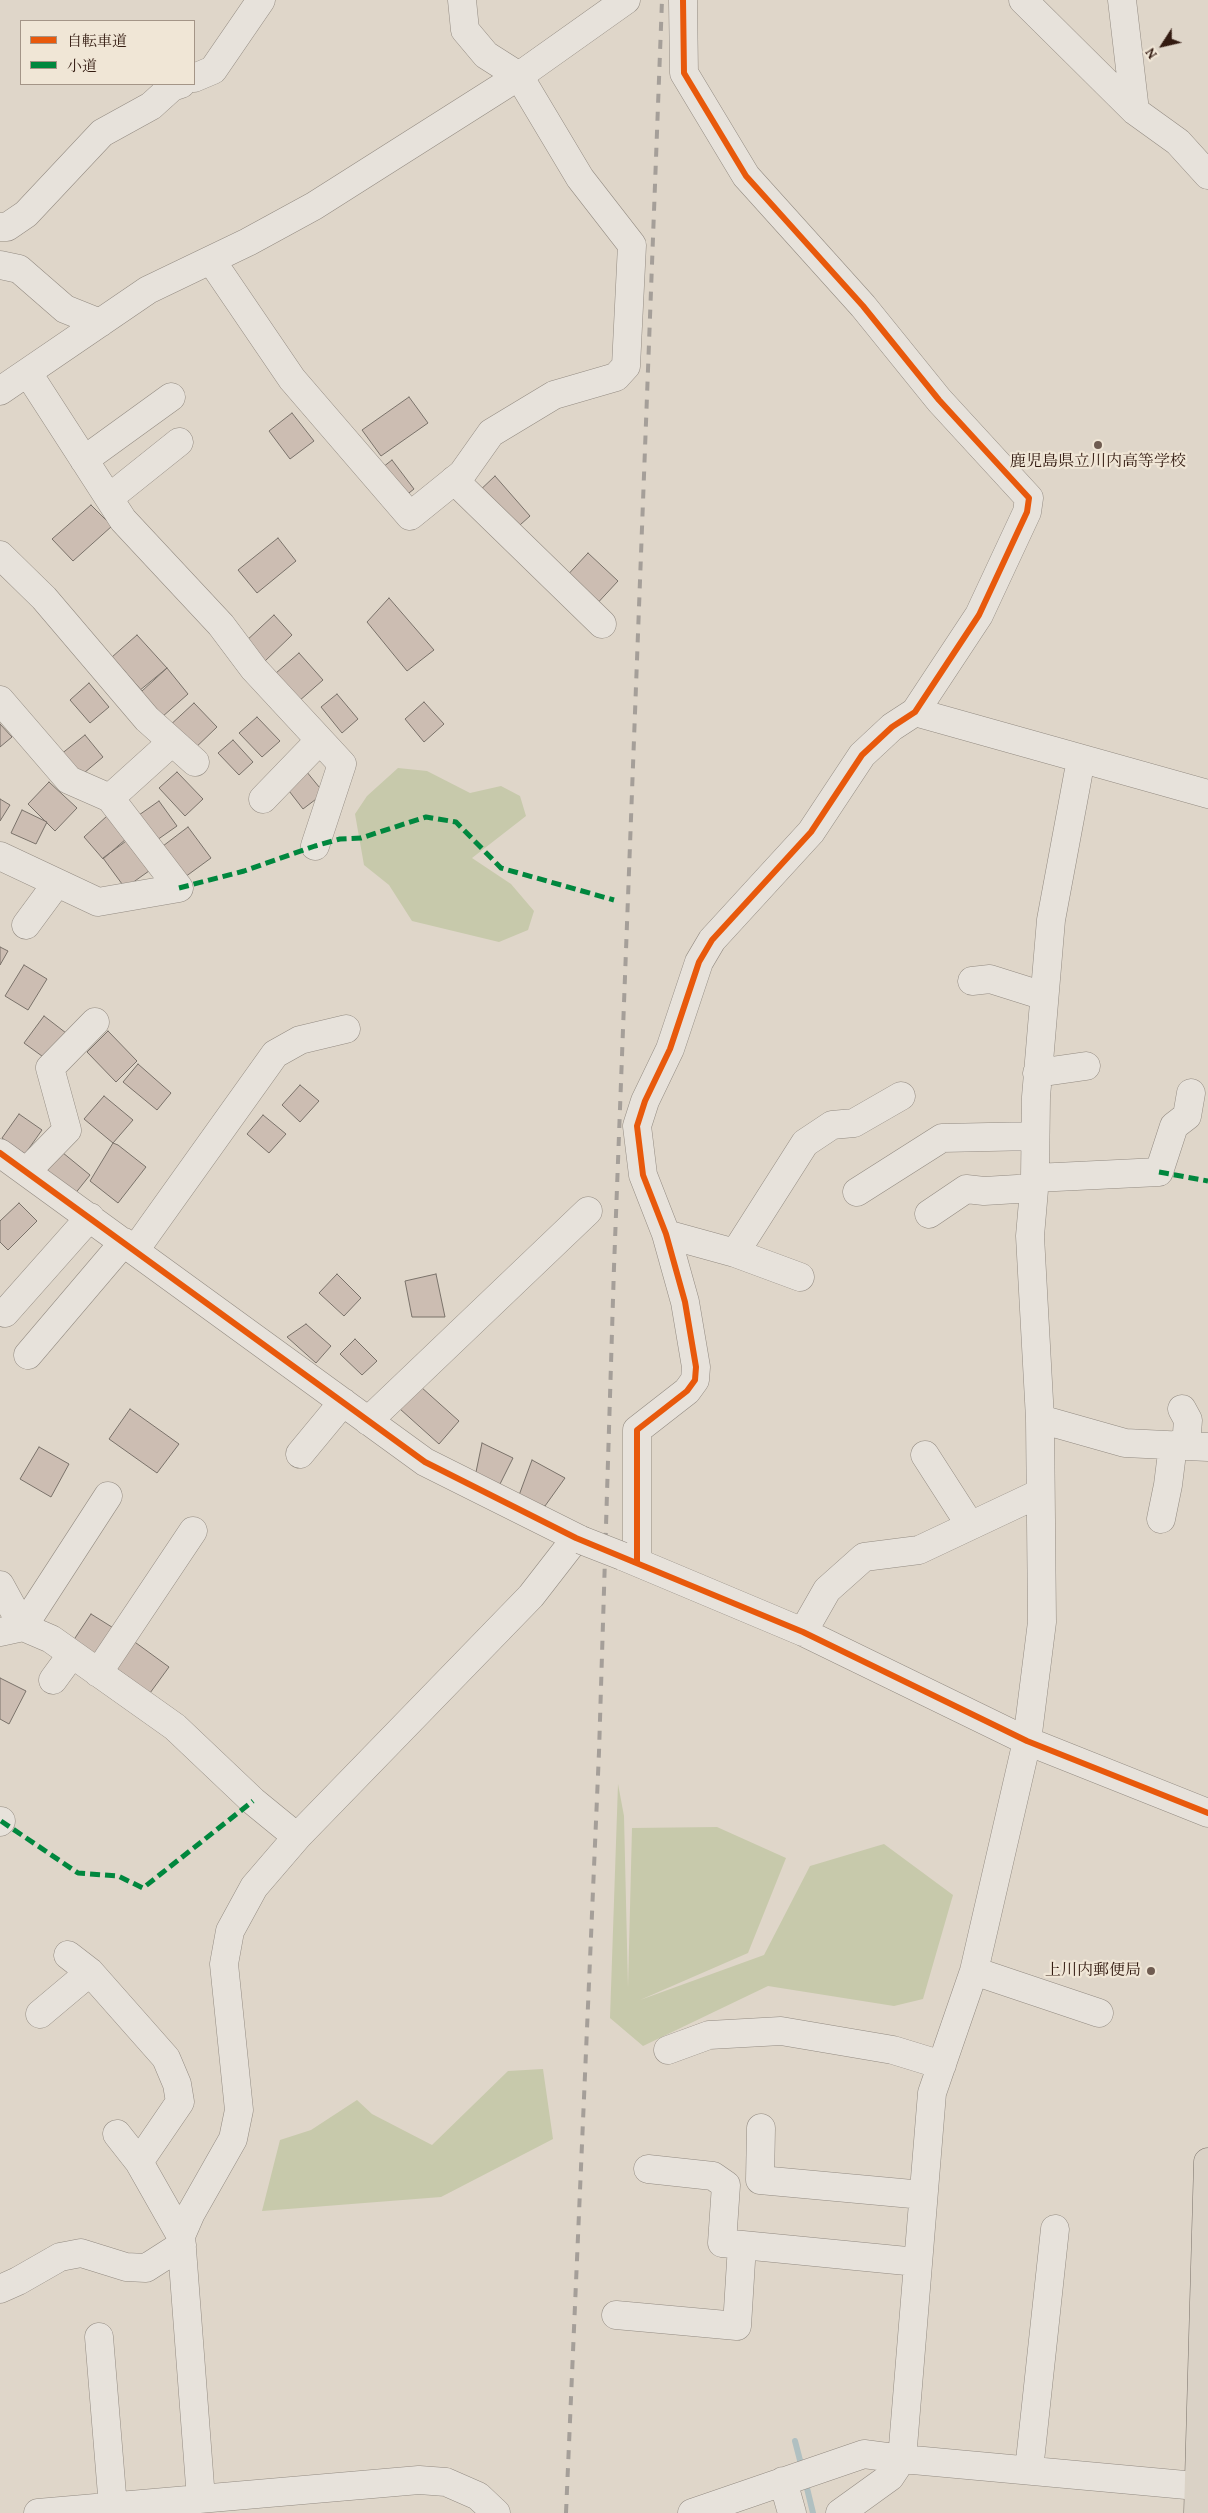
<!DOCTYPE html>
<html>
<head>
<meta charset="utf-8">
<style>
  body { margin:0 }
  #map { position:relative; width:1208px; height:2513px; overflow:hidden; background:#dfd6c9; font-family:"Gentium Book Plus","Noto Serif JP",serif }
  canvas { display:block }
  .legend { position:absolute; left:20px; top:20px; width:175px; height:65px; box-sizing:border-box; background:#f0e6d6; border:1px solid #a49587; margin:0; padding:6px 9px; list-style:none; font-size:15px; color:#331b11 }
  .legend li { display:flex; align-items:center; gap:10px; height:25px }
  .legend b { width:25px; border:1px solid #a49587 }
  .north { position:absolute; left:1138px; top:20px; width:50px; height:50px; -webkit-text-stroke:4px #f0e6d6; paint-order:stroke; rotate:235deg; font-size:14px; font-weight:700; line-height:20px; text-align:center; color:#331b11 }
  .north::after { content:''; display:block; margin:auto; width:18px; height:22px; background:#331b11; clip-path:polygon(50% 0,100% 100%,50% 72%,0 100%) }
</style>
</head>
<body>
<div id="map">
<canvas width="1208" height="2513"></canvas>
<ul class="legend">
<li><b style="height:6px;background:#e8590c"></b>自転車道</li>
<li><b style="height:6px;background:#00873e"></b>小道</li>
</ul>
<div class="north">N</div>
</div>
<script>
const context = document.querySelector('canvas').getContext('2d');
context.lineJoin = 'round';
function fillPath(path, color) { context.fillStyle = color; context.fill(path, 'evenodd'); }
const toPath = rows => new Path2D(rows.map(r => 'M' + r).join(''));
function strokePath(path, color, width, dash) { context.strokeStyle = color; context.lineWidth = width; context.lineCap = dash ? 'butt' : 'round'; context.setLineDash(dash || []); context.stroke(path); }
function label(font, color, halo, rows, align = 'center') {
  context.font = font + ' "Gentium Book Plus","Noto Serif JP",serif'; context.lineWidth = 4.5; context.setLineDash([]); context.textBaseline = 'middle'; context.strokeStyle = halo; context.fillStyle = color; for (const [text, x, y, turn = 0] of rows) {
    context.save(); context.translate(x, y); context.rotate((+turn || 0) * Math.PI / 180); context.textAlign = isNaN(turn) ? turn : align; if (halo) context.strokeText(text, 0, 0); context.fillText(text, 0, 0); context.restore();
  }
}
const green = toPath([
  [398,768,427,771,470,793,501,786,520,796,526,816,472,858,511,884,534,911,528,930,499,942,412,921,389,885,364,865,355,814,367,796],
  [618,1784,624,1816,628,1988,632,1828,717,1827,786,1858,748,1953,640,2000,764,1955,810,1866,884,1844,953,1895,923,1999,894,2006,768,1986,643,2046,610,2018],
  [543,2069,553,2139,441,2197,262,2211,280,2140,311,2130,357,2100,372,2114,432,2145,508,2071]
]);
const stream = toPath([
  [795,2441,802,2468],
  [805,2480,813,2513]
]);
const building = toPath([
  [409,397,428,423,381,456,362,430,409,397],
  [292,413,314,441,290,459,269,431,292,413],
  [392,460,414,489,400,500,378,471,392,460],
  [495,476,530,516,511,533,476,494,495,476],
  [91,505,112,526,73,561,52,539,91,505],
  [278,538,296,561,257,593,238,570,278,538],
  [588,553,618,581,593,608,563,580,588,553],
  [389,598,434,650,407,671,367,622,389,598],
  [274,615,292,635,264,662,245,642,274,615],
  [137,635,167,668,142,691,112,657,137,635],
  [299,653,323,680,299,701,276,673,299,653],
  [167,668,188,694,162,717,139,691,167,668],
  [89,683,109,707,90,723,70,700,89,683],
  [337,694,358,719,342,733,321,707,337,694],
  [424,702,444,724,424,742,405,719,424,702],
  [194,703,217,727,190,753,167,728,194,703],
  [257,717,280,741,262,757,239,733,257,717],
  [0,724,12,737,0,747,0,724],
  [85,735,103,757,78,778,60,755,85,735],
  [233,740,253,762,239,775,218,753,233,740],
  [306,771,324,793,303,809,286,787,306,771],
  [177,772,203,799,185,816,159,788,177,772],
  [49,782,77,808,55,831,28,804,49,782],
  [0,799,10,805,0,821,0,799],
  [159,801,177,826,157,840,139,815,159,801],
  [22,810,47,822,36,844,11,833,22,810],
  [107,816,126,839,103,859,84,837,107,816],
  [188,827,211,858,185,877,163,846,188,827],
  [133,836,156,866,125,888,103,858,133,836],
  [0,947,8,951,0,965,0,947],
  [24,965,47,979,28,1010,5,996,24,965],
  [44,1016,66,1033,46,1059,24,1043,44,1016],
  [108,1031,137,1061,116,1082,87,1052,108,1031],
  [138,1064,171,1093,157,1110,123,1082,138,1064],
  [300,1085,319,1101,300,1122,282,1105,300,1085],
  [104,1096,133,1120,113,1143,84,1119,104,1096],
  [19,1114,42,1130,25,1154,2,1138,19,1114],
  [263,1115,286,1134,269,1153,247,1134,263,1115],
  [113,1143,118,1145,146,1167,118,1203,90,1181,113,1143],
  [57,1148,90,1175,74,1195,41,1168,57,1148],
  [19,1203,37,1221,8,1250,0,1242,0,1221,19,1203],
  [337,1274,361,1298,344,1316,319,1293,337,1274],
  [436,1274,445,1317,412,1317,405,1281,436,1274],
  [306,1324,331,1346,316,1363,287,1337,306,1324],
  [355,1339,377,1361,362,1375,340,1354,355,1339],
  [421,1387,459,1421,439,1444,400,1409,421,1387],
  [130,1409,179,1444,157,1473,109,1439,130,1409],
  [482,1443,513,1458,498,1488,475,1477,482,1443],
  [39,1447,69,1464,51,1497,20,1479,39,1447],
  [532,1460,565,1478,545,1506,518,1498,532,1460],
  [91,1614,115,1629,94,1659,71,1644,91,1614],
  [132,1640,169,1667,150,1693,113,1666,132,1640],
  [0,1678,26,1691,9,1724,0,1719,0,1678]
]);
const minor = toPath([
  [1023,0,1135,111,1178,142,1208,175],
  [1122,0,1135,111],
  [194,78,213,70,261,0],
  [0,227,7,227,26,214,102,133,151,106,172,87,181,84],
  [211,260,292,379,410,516,462,474,491,433,554,395,616,377,626,366,632,245,580,178,519,76,486,55,465,30,462,0],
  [0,265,19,269,65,309,100,323],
  [28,373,123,520,221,625,254,669,342,764,315,846],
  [0,391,148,290,248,242,314,206,519,76,626,0],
  [84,460,171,397],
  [454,480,602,624],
  [109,498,179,442],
  [0,555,44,598,147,719,195,762],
  [0,700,69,780,110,798,179,888,98,902,0,856],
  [915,712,1208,794],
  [110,798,172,742],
  [263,799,319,741],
  [26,925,57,883],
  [972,981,990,979,1044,996],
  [1037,1073,1086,1066],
  [0,1153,425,1462,581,1540],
  [27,1171,67,1130,50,1068,95,1022],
  [1035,1178,1159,1172,1174,1126,1187,1116,1191,1093],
  [857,1192,942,1138,1035,1136],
  [929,1214,966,1189,984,1191,1034,1188],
  [666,1234,735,1253,800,1277],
  [135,1250,275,1054,300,1040,346,1029],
  [735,1253,805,1143,832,1125,854,1123,901,1096],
  [5,1313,90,1217],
  [28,1355,124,1242],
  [1182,1409,1188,1420,1186,1446],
  [1040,1419,1030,1236,1035,1178,1036,1097,1051,920,1081,759],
  [368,1421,588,1211],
  [300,1454,343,1402],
  [925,1455,970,1525],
  [1161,1519,1168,1485,1173,1445],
  [622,1556,803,1632,1027,1741,1208,1813],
  [637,1562,637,1430,687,1391,695,1380,696,1367,685,1302,666,1234,643,1175,637,1126,645,1101,670,1049,699,962,712,940,811,832,862,755,892,727,915,712,979,615,1027,512,1029,498,939,400,863,306,746,176,684,73,683,0],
  [0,1585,23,1627,51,1639,175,1727,253,1801,297,1837],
  [0,1632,23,1627,108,1496],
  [803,1632,827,1590,864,1557,919,1550,1040,1493],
  [98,1673,193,1531],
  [53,1680,72,1654],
  [0,1822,1,1821],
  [68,1955,90,1972,166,2058,177,2084,180,2102,139,2162],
  [974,1971,1099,2013],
  [40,2014,90,1972],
  [668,2050,709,2035,781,2031,893,2050,942,2065],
  [761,2128,760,2180,923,2195],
  [117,2134,139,2162,181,2236],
  [648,2169,713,2176,726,2185,722,2243,917,2262],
  [0,2289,18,2281,60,2257,81,2253,126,2267,146,2268,182,2245],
  [616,2315,737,2326,742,2245],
  [99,2337,113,2507],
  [1029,2470,1055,2229],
  [783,2481,792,2513],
  [201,2499,181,2236,191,2213,233,2139,239,2110,224,1964,230,1931,254,1887,297,1837,531,1596,576,1538],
  [38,2513,419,2480,446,2482,478,2496,496,2513],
  [692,2513,864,2454,902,2459,1208,2487],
  [840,2513,890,2477,902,2459,932,2093,974,1971,1027,1741,1042,1622,1040,1419,1125,1443,1208,1447]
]);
const highway = toPath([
  [1198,2513,1208,2162]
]);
const rail = toPath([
  [566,2513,599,1752,614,1267,662,0]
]);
const minorBridge = toPath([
  [581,1540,622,1556]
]);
const quiet = toPath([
  [179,888,244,871,315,846,340,839,361,838,426,817,456,822,501,868,614,900],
  [1159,1172,1208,1181],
  [1,1821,78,1873,118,1876,143,1888,253,1801]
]);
const cycleway = toPath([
  [0,1153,425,1462,576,1538,803,1632,1027,1741,1208,1813],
  [637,1562,637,1430,687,1391,695,1380,696,1367,685,1302,666,1234,643,1175,637,1126,645,1101,670,1049,699,962,712,940,811,832,862,755,892,727,915,712,979,615,1027,512,1029,498,939,400,863,306,746,176,684,73,683,0]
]);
const markers = [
  [1098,445,5,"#6f5c51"],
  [1151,1971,5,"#6f5c51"]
];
const poiNames = [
  ["鹿児島県立川内高等学校",1098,462],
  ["上川内郵便局",1141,1971,"right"]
];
fillPath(green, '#c7c9ab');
strokePath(stream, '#b0c0c1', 6);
fillPath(building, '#ccbdb2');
strokePath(building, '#7a726a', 1);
strokePath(minor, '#938b82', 29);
strokePath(highway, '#7a726a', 29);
strokePath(minor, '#e7e2db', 28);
strokePath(highway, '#dad2c6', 28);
strokePath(rail, '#a59f99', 4, [9, 9]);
strokePath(minorBridge, '#938b82', 29, []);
strokePath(minorBridge, '#e7e2db', 28);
strokePath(quiet, '#00873e', 5, [10, 5]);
strokePath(cycleway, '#e8590c', 6);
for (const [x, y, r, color] of markers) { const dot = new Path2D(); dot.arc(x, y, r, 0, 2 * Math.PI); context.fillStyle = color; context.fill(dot); strokePath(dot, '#f0e6d6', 2); }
label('16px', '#331b11', '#f0e6d6', poiNames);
</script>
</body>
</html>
